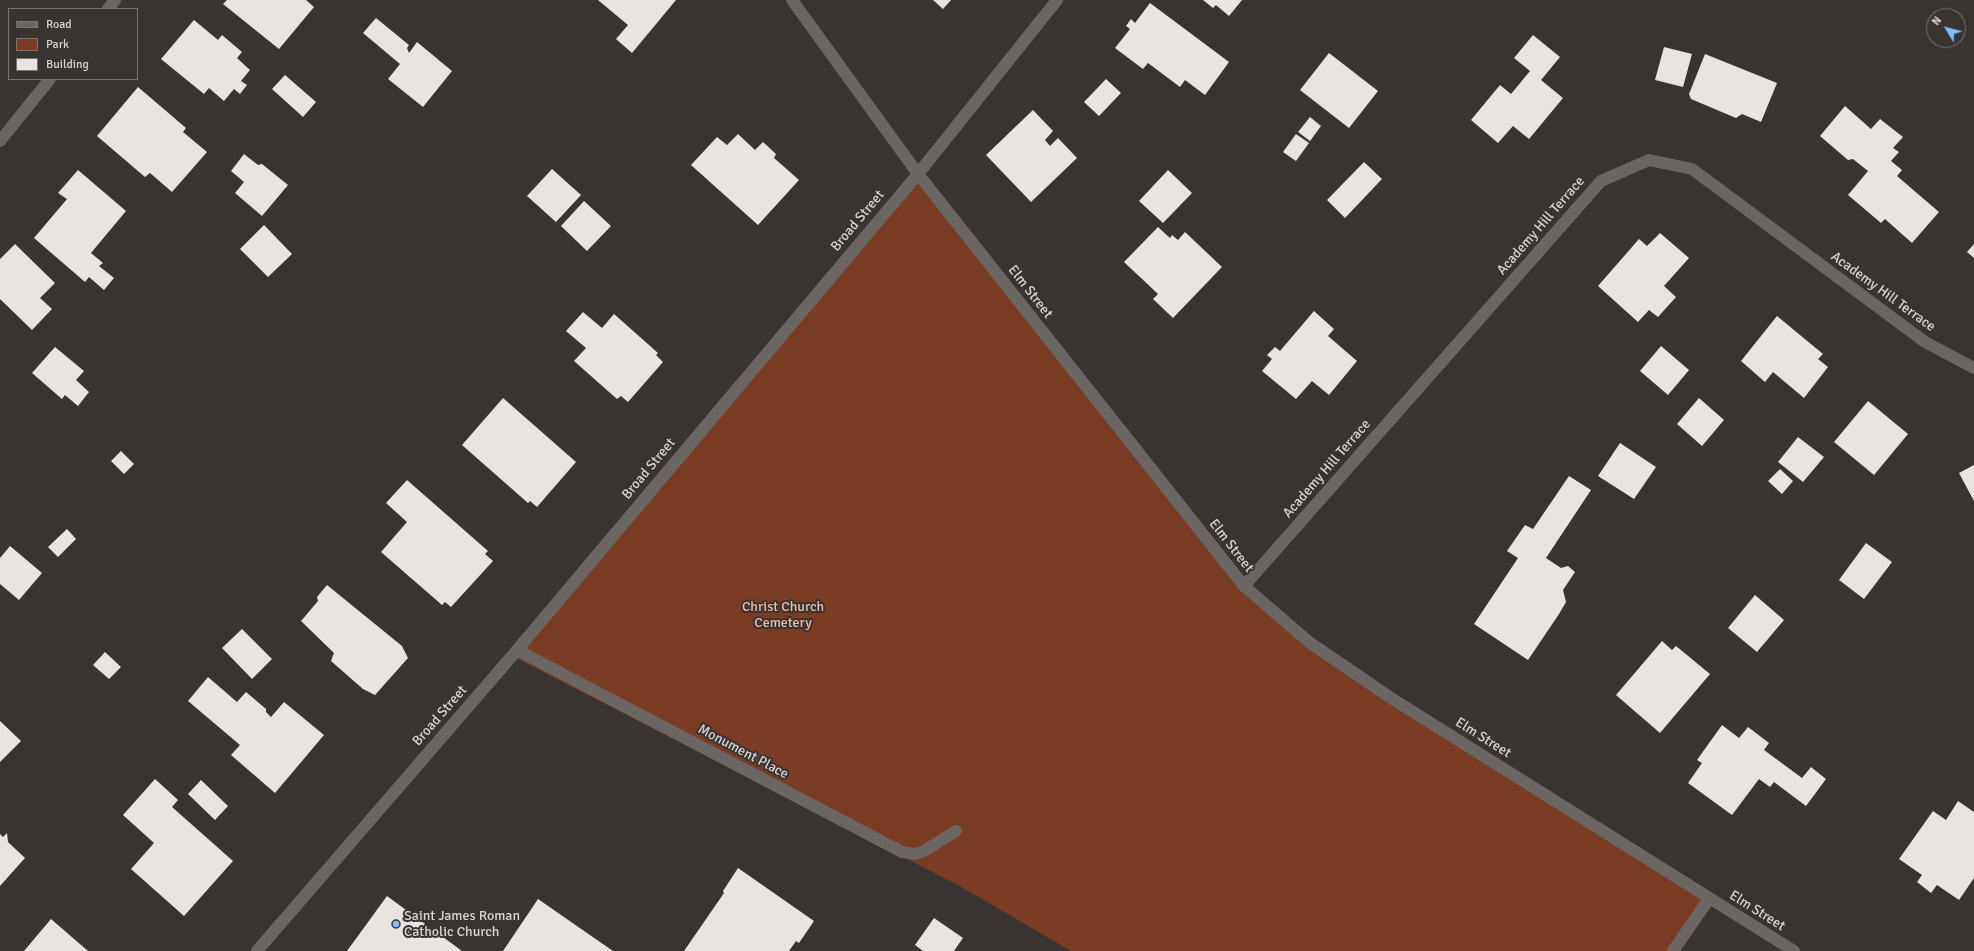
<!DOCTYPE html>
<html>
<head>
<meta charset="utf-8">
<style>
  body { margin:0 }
  #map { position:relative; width:1974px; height:951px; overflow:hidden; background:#393432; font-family:Signika,sans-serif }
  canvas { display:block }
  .legend { position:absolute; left:8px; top:8px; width:130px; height:72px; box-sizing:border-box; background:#393432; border:1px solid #797473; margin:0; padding:5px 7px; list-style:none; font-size:12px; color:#d9d5d4 }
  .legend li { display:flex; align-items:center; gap:8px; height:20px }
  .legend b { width:20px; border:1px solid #797473 }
  .north { position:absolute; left:1926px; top:8px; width:40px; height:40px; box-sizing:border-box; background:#393432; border:1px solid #797473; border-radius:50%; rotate:307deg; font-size:11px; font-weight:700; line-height:16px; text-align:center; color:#d9d5d4 }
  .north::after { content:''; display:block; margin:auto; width:14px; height:18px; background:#84bcfb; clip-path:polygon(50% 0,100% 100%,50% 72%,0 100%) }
</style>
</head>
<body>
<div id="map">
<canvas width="1974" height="951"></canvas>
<ul class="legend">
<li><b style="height:5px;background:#6b6663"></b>Road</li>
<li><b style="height:11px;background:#7a3d23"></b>Park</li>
<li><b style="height:11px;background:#eae4e1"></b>Building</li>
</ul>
<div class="north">N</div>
</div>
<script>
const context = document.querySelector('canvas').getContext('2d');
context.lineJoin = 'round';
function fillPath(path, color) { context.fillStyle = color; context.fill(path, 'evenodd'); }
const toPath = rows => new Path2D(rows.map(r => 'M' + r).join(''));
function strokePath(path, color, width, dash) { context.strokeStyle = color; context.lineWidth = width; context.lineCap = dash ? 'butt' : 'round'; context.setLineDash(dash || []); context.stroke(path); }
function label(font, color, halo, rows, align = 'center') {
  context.font = font + ' Signika,sans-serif'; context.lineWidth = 4; context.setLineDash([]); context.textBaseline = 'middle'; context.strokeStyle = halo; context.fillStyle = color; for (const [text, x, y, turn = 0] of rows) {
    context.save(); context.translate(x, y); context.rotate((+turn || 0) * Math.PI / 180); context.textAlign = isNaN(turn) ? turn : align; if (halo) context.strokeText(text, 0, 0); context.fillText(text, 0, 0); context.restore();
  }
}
const green = toPath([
  [918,174,1244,586,1309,642,1709,899,1673,951,1071,951,958,885,512,656]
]);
const building = toPath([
  [227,0,306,0,314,7,279,49,223,4],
  [598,0,676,0,632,53,616,39,628,25],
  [933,0,951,0,943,9],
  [1203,0,1242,0,1229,16,1216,5,1213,8],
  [1150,3,1229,62,1205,95,1185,80,1180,87,1148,63,1143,69,1115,48,1130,29,1126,26,1131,19,1135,23],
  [376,18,409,45,407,48,409,53,417,42,452,71,423,107,388,79,400,64,363,33],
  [194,20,218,40,222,35,242,52,237,58,250,70,241,81,247,85,240,94,234,89,224,101,209,88,204,94,161,59],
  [1533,35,1560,57,1541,80,1563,98,1529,139,1513,126,1498,143,1471,120,1500,85,1511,94,1530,71,1514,58],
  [1664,47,1692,54,1683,87,1655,80],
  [1329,53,1378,91,1349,128,1300,90],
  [1705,54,1777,83,1761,122,1742,114,1736,118,1691,99,1689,94],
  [285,75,316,102,303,117,272,89],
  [1106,79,1121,93,1099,116,1084,102],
  [138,87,186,128,183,132,207,152,172,192,150,173,145,177,97,136],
  [1845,106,1871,129,1880,119,1903,137,1893,148,1899,152,1891,161,1902,170,1897,176,1939,212,1912,243,1885,219,1881,223,1848,195,1868,171,1853,159,1848,160,1820,136],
  [1033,110,1053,131,1045,140,1050,146,1058,138,1077,158,1031,202,986,155],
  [1310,117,1321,126,1310,141,1298,132],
  [738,134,755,150,763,142,776,154,774,158,799,180,758,225,691,165,717,137,727,145],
  [1296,134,1309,143,1296,161,1283,152],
  [244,154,258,165,262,164,288,185,262,216,235,193,244,182,231,171],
  [1364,162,1382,179,1345,218,1327,200],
  [552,169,581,195,556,222,527,196],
  [78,170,126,211,91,253,103,263,99,266,114,278,104,290,89,277,85,282,34,238,67,199,58,193],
  [1168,170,1192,193,1163,223,1139,201],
  [584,201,611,226,587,251,561,226],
  [264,225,292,254,268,277,240,249],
  [1158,227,1170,238,1172,235,1178,240,1185,232,1222,267,1173,318,1153,299,1158,294,1124,262],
  [1660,233,1689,258,1664,286,1676,297,1658,317,1649,310,1638,322,1598,286,1639,239,1647,246],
  [15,244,55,283,40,298,52,309,32,330,0,299,0,259],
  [1974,244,1974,258,1967,252],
  [1314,311,1334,329,1328,336,1357,361,1329,395,1312,381,1296,399,1262,371,1272,359,1267,355,1275,347,1280,351],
  [583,312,602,328,614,314,658,353,656,355,663,362,628,402,621,396,617,399,574,361,586,348,566,331],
  [1777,316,1823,354,1818,359,1828,367,1804,398,1773,372,1765,382,1741,361],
  [1661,346,1689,370,1668,395,1640,371],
  [55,347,84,371,76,380,89,392,78,406,65,395,62,399,32,373],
  [503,398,576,462,537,507,530,501,528,503,462,445],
  [1699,398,1724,420,1702,446,1677,424],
  [1868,401,1908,434,1874,475,1834,442],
  [1798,437,1824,457,1803,482,1778,462],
  [1620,443,1656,467,1634,499,1598,476],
  [121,451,134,464,124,474,111,461],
  [1974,465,1974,501,1959,473],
  [1780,469,1793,481,1782,494,1768,481],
  [1569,476,1591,490,1546,558,1561,568,1568,566,1575,572,1563,590,1566,602,1559,614,1528,660,1474,624,1518,558,1507,551,1525,525,1533,529],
  [407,480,488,551,485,554,493,561,451,607,445,602,442,605,381,552,407,522,386,503],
  [67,529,76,539,58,557,48,547],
  [1866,543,1892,562,1864,599,1839,580],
  [10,546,42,573,19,600,0,584,0,558],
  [327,585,402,646,408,658,375,695,363,689,331,661,334,653,301,621,318,601,317,597],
  [1755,595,1784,620,1757,652,1728,628],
  [242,629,272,659,252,679,222,648],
  [1662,641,1672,650,1676,646,1710,674,1660,733,1616,695],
  [105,652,121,667,109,679,93,665],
  [208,677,237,702,246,692,266,709,266,712,271,717,284,702,324,735,275,793,231,755,240,745,188,701],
  [0,721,21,741,0,762],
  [1722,725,1739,738,1748,727,1769,743,1764,750,1802,778,1811,767,1826,779,1806,806,1774,782,1770,787,1759,779,1732,815,1688,783,1702,763,1697,760],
  [155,779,178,800,172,807,233,861,184,916,131,869,154,843,123,815],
  [201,780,228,806,215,820,188,794],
  [1958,801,1974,812,1974,878,1959,900,1937,885,1931,893,1917,882,1922,875,1899,859,1933,811,1946,820],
  [7,833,8,842,25,858,0,886,0,834,3,837],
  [738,868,814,921,799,943,796,941,789,951,684,951,724,893,723,891],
  [387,896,462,951,347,951],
  [538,899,613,951,503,951],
  [934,918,963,938,954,951,923,951,915,945],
  [51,919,88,951,24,951]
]);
const minor = toPath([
  [792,0,918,174,1244,586,1309,642,1391,698,1794,951],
  [108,9,115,0],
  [0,141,50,79],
  [1244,586,1601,181,1649,160,1692,169,1925,342,1974,368],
  [517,650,902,852,916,854,924,851,956,831],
  [257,951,512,656,918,174,1057,0],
  [1673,951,1709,899]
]);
const markers = [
  [396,924,4,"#84bcfb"]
];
const streetNames = [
  ["Broad Street",858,221,-50],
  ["Academy Hill Terrace",1541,226,-49],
  ["Elm Street",1030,292,52],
  ["Academy Hill Terrace",1883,292,36],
  ["Broad Street",649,469,-50],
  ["Academy Hill Terrace",1327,469,-49],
  ["Elm Street",1231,546,52],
  ["Broad Street",440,716,-49],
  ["Elm Street",1483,738,32],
  ["Monument Place",743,752,28],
  ["Elm Street",1757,911,32]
];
const parkNames = [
  ["Christ Church",783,607],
  ["Cemetery",783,623]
];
const poiNames = [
  ["Saint James Roman",404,916],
  ["Catholic Church",404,932]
];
fillPath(green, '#7a3d23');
fillPath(building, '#eae4e1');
strokePath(minor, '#6b6663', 12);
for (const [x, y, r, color] of markers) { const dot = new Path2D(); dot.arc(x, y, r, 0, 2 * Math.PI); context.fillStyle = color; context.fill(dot); strokePath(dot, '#393432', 1.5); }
label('14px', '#d9d5d4', '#393432', streetNames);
label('14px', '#f4b9a1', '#393432', parkNames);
label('14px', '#d9d5d4', '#393432', poiNames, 'left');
</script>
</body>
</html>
